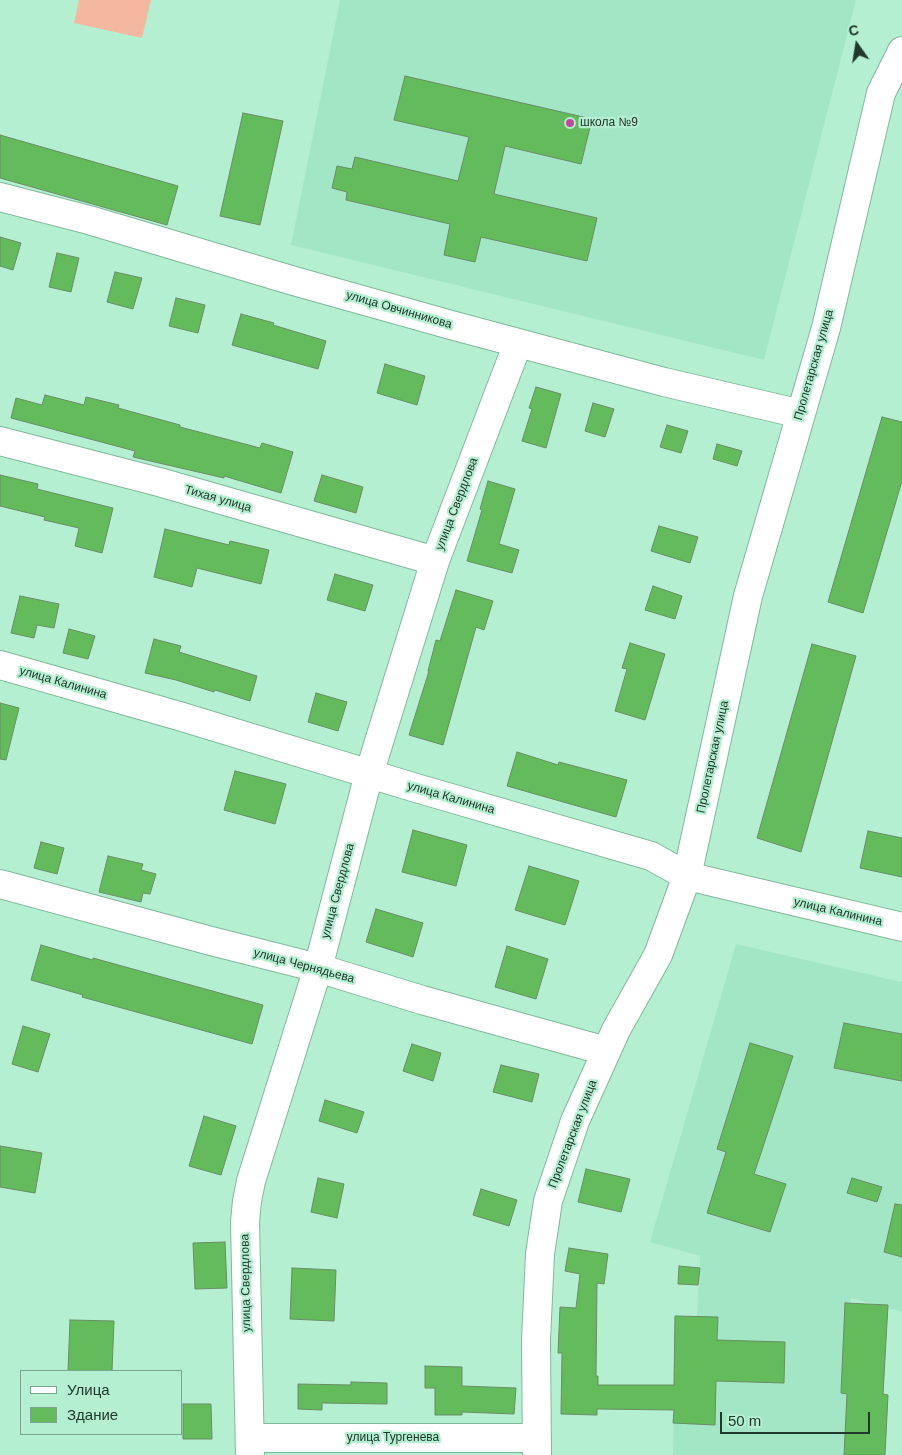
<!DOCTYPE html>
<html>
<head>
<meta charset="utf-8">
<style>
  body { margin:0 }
  #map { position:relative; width:902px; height:1455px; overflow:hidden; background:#b5efd1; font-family:Helvetica,sans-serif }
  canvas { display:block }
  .legend { position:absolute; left:20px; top:1370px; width:162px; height:65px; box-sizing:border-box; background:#b5efd1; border:1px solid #7aa68f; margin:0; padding:6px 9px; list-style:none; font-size:15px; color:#21382d }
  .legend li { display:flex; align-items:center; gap:10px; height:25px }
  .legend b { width:25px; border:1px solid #7aa68f }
  .north { position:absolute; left:832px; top:20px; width:50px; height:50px; -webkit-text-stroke:4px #b5efd1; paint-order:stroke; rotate:347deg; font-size:14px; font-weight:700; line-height:20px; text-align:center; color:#21382d }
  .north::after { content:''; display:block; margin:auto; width:18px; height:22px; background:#21382d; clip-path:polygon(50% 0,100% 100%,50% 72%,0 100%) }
  .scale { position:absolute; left:720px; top:1412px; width:150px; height:22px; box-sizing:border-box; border:2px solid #21382d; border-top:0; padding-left:6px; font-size:15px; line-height:18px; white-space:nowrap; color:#21382d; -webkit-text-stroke:4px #b5efd1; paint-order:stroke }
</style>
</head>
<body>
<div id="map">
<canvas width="902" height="1455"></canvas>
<ul class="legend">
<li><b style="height:6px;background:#fff"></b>Улица</li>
<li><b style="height:14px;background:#63bb5c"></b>Здание</li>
</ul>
<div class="north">С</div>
<div class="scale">50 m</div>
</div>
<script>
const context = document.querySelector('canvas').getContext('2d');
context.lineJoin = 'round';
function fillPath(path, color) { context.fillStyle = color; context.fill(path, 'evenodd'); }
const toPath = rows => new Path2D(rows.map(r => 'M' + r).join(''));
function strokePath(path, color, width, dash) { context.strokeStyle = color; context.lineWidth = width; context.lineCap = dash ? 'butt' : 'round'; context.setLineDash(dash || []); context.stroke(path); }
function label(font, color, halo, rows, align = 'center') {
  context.font = font + ' Helvetica,sans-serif'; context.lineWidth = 4.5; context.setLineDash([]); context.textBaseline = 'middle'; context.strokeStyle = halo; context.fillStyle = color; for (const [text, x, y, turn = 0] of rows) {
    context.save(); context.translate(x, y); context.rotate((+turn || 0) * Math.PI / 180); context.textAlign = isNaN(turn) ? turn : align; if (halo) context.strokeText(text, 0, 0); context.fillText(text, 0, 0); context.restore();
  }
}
const built = toPath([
  [340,0,856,0,764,360,291,245],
  [736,944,902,982,902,1312,851,1298,845,1455,673,1455,675,1316,697,1316,700,1256,650,1242]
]);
const green = toPath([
  [79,0,151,0,142,38,74,23]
]);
const building = toPath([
  [405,76,592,119,581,164,505,146,494,194,597,218,587,261,481,237,475,262,444,255,450,224,346,200,347,192,332,188,337,166,352,169,355,157,458,181,469,137,394,120,405,76],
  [243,113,283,121,260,225,220,216,243,113],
  [0,135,178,186,167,225,0,178,0,135],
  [0,237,21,243,13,270,0,266,0,237],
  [57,253,79,258,71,292,49,287,57,253],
  [115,272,142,278,133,309,107,302,115,272],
  [176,298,205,305,198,333,169,326,176,298],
  [241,314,274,323,273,325,326,341,318,369,232,345,241,314],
  [385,364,425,376,417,405,377,393,385,364],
  [536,387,561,394,546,448,522,441,532,409,529,408,536,387],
  [45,395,84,405,86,397,119,405,118,408,180,425,180,427,260,448,262,443,293,452,281,493,224,476,224,478,133,457,135,451,11,418,16,398,42,405,45,395],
  [593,403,614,409,605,437,585,431,593,403],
  [882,417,902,422,902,481,863,613,828,602,882,417],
  [667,425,688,431,681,453,660,447,667,425],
  [717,444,742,451,737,466,713,459,717,444],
  [0,475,38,484,37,489,113,508,102,553,75,546,79,528,44,520,45,517,0,506,0,475],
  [322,475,363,487,356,513,314,501,322,475],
  [488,481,515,489,499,544,519,550,512,573,467,561,482,510,480,509,488,481],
  [659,526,698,537,690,563,651,551,659,526],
  [165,529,229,545,230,541,269,550,261,584,197,568,192,587,154,577,165,529],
  [335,574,373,585,365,611,327,600,335,574],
  [653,586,682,596,675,619,645,610,653,586],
  [456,590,493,601,484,630,476,627,443,745,409,735,429,671,428,671,436,640,440,641,456,590],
  [20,596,59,604,54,628,37,625,34,638,11,633,20,596],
  [69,629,95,636,88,659,63,653,69,629],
  [154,639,181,646,179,652,257,676,250,701,215,690,214,692,176,680,145,673,154,639],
  [630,643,665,654,645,720,615,711,627,669,622,668,630,643],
  [812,644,856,656,801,852,757,838,812,644],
  [316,693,347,702,338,731,308,722,316,693],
  [0,703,19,708,6,760,0,759,0,703],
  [517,752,558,765,559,762,627,780,616,817,507,786,517,752],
  [235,771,286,784,275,824,224,810,235,771],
  [413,830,467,845,456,886,402,872,413,830],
  [868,831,902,838,902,877,860,868,868,831],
  [41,842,64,848,57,874,34,868,41,842],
  [108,856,143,864,141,870,156,874,150,894,143,893,141,902,99,892,108,856],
  [529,866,579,881,565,925,515,910,529,866],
  [376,909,423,923,413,957,366,942,376,909],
  [41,945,93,960,93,958,263,1005,252,1044,82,997,83,995,31,980,41,945],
  [507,946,548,959,536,999,495,987,507,946],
  [844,1023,902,1034,902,1081,834,1068,844,1023],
  [23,1026,50,1034,38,1072,12,1064,23,1026],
  [750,1043,793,1056,754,1174,786,1184,770,1232,707,1213,726,1152,717,1149,750,1043],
  [412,1044,441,1053,433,1081,403,1071,412,1044],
  [501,1065,539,1074,532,1102,493,1092,501,1065],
  [325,1100,364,1112,357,1133,319,1121,325,1100],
  [204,1116,236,1126,221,1175,189,1166,204,1116],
  [0,1146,42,1153,35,1193,0,1187,0,1146],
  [586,1169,630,1179,621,1212,578,1202,586,1169],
  [318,1178,344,1184,337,1218,311,1212,318,1178],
  [852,1178,882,1187,877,1202,847,1193,852,1178],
  [481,1189,517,1200,509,1226,473,1215,481,1189],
  [895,1204,902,1205,902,1257,884,1252,895,1204],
  [225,1242,227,1288,195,1289,193,1243,225,1242],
  [569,1248,608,1254,604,1284,597,1283,596,1376,598,1376,598,1385,674,1385,675,1316,718,1317,717,1340,785,1342,784,1383,716,1381,715,1425,673,1423,674,1410,597,1409,597,1415,561,1414,562,1353,558,1353,560,1307,576,1308,580,1274,565,1271,569,1248],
  [679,1266,700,1268,698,1285,678,1284,679,1266],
  [292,1268,336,1270,334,1321,290,1319,292,1268],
  [845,1303,888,1305,883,1394,888,1395,885,1455,844,1455,847,1394,841,1393,845,1303],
  [70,1320,114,1321,112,1371,68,1371,70,1320],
  [425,1366,462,1367,462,1386,516,1388,514,1414,462,1412,462,1415,435,1415,435,1388,425,1388,425,1366],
  [351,1382,387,1383,387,1404,322,1403,322,1410,298,1409,298,1384,351,1385,351,1382],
  [183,1404,211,1404,212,1439,183,1439,183,1404]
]);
const minor = toPath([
  [0,197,89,220,294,281,451,325,664,382,801,414],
  [0,441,159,482,435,561],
  [0,665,179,716,416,788,651,856,687,876,902,927],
  [0,884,211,941,318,968,422,1000,606,1051],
  [250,1438,537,1438],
  [250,1455,245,1222,247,1201,251,1181,318,968,369,774,435,561,518,343],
  [537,1455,536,1340,540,1254,548,1201,575,1121,616,1030,658,955,687,876,748,596,826,328,881,93,902,51]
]);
const markers = [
  [570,123,5,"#c2489b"]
];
const poiNames = [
  ["школа №9",580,123]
];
const streetNames = [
  ["улица Овчинникова",399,310,16],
  ["Пролетарская улица",814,365,-74],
  ["Тихая улица",218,499,16],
  ["улица Свердлова",457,504,-69],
  ["улица Калинина",63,683,16],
  ["Пролетарская улица",713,757,-78],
  ["улица Калинина",451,798,16],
  ["улица Свердлова",338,891,-75],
  ["улица Калинина",838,912,13],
  ["улица Чернядьева",304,966,15],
  ["Пролетарская улица",573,1134,-69],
  ["улица Свердлова",246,1283,-91],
  ["улица Тургенева",393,1438]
];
fillPath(built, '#a3e6c5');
fillPath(green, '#f4b8a0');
fillPath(building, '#63bb5c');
strokePath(building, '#698d65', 1);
strokePath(minor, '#80b89c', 30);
strokePath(minor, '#fff', 28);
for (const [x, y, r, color] of markers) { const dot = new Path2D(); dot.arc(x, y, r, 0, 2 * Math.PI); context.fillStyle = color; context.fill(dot); strokePath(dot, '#b5efd1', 2); }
label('12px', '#21382d', '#b5efd1', poiNames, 'left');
label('12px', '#21382d', '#b5efd1', streetNames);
</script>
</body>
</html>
